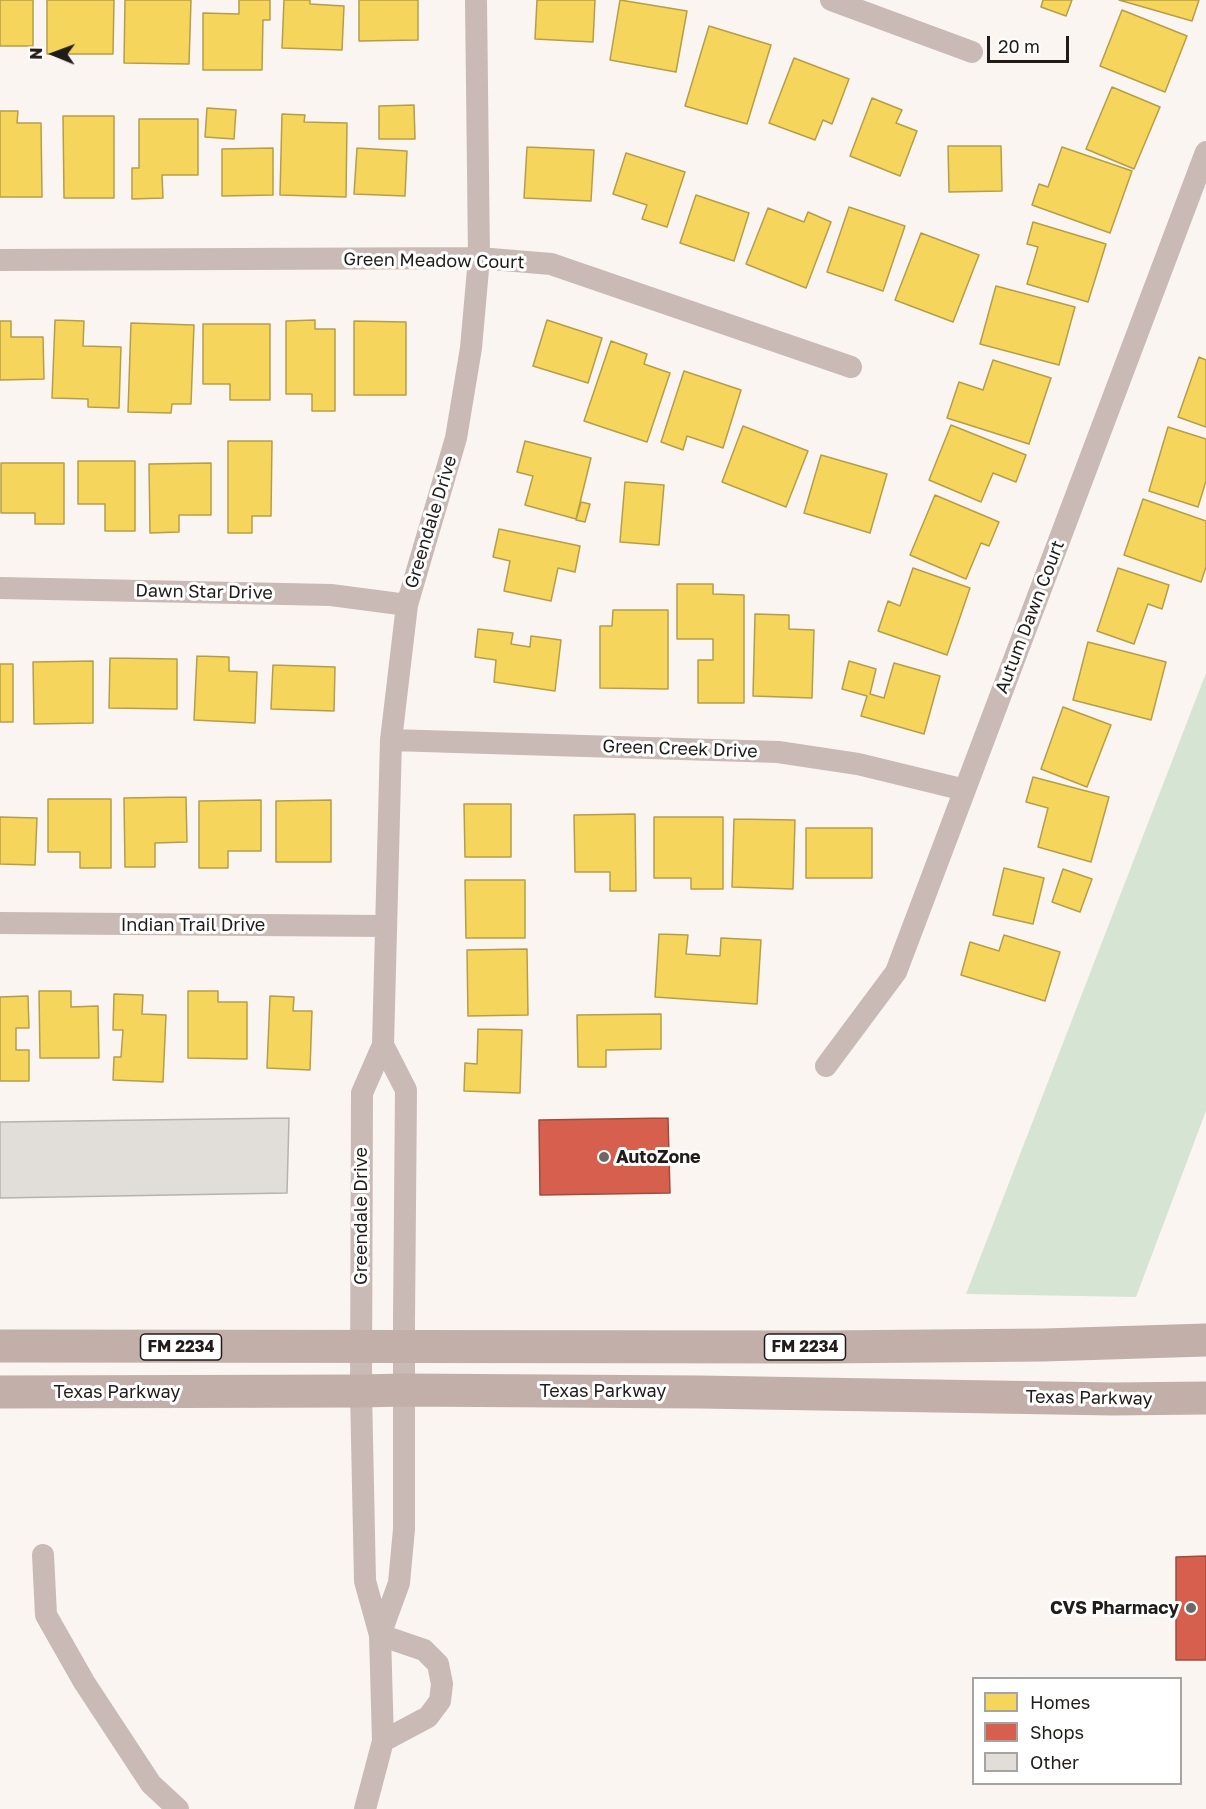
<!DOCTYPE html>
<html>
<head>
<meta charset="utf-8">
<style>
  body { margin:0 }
  #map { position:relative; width:1206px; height:1809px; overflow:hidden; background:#faf5f1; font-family:"Golos Text",sans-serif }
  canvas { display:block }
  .legend { position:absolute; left:972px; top:1677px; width:210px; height:108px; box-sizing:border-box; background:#fff; border:2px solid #a6a4a3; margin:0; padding:8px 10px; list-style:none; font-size:18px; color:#201c19 }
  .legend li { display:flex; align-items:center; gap:12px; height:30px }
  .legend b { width:30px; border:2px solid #a6a4a3 }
  .north { position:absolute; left:24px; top:24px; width:60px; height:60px; -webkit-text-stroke:4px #fff; paint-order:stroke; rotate:271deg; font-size:16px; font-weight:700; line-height:24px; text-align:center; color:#201c19 }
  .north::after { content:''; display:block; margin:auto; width:21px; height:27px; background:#201c19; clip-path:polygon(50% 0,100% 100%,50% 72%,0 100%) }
  .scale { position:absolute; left:987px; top:36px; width:82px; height:27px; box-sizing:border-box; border:3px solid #201c19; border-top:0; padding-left:8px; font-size:18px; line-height:21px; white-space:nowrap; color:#201c19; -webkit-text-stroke:4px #fff; paint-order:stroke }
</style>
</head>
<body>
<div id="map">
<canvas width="1206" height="1809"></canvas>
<ul class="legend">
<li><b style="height:16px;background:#f6d55c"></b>Homes</li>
<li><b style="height:16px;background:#d6604d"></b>Shops</li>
<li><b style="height:16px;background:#e1ddd9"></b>Other</li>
</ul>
<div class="north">N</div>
<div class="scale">20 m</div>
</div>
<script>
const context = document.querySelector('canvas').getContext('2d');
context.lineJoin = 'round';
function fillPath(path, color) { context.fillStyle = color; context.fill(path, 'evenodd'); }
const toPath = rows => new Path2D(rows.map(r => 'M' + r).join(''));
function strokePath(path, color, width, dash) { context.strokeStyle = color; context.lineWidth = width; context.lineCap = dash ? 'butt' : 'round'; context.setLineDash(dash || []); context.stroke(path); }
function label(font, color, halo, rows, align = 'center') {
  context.font = font + ' "Golos Text",sans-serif'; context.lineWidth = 6; context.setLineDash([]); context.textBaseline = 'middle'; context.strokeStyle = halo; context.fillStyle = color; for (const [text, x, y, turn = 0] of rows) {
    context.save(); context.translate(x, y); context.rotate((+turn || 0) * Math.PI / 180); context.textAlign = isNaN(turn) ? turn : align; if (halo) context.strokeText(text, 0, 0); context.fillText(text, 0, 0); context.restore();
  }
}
const green = toPath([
  [1206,673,1206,1111,1136,1297,966,1294]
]);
const homes = toPath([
  [0,0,33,0,33,46,0,46,0,0],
  [47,0,114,0,113,54,47,54,47,0],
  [125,0,191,0,189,64,124,63,125,0],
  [239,0,270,0,270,20,263,20,262,70,203,70,203,13,239,14,239,0],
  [284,0,310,0,310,4,344,6,342,50,282,48,284,0],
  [359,0,418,0,418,40,359,41,359,0],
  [537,0,595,0,593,42,535,39,537,0],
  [620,0,687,11,676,72,610,60,620,0],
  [1043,0,1072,0,1066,16,1041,7,1043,0],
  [1119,0,1199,0,1192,21,1119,0],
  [1122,10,1187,36,1165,92,1100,66,1122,10],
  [709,26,771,45,747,124,685,106,709,26],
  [794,58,849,79,832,124,823,120,815,140,769,123,794,58],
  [1112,87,1160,107,1134,169,1086,149,1112,87],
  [872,98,902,110,896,123,917,131,900,176,850,156,872,98],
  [414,105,415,139,379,139,379,106,414,105],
  [207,108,236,110,234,139,205,137,207,108],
  [0,111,18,111,17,123,41,123,42,197,0,197,0,111],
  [282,114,305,115,304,122,347,123,346,197,280,195,282,114],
  [63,116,114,116,114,198,64,198,63,116],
  [139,119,198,119,198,175,162,175,163,198,132,199,132,168,139,168,139,119],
  [948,146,1001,146,1002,191,949,192,948,146],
  [527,147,594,150,591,201,524,198,527,147],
  [1062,147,1132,171,1110,233,1032,205,1039,184,1048,187,1062,147],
  [273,148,273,195,222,196,222,149,273,148],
  [357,148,407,151,405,196,354,194,357,148],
  [626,153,685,172,667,227,642,219,647,205,613,194,626,153],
  [696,195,749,213,734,261,680,243,696,195],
  [849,207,905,226,883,291,827,272,849,207],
  [768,208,804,222,808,212,831,222,806,288,746,264,768,208],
  [1033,222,1106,244,1088,302,1027,284,1038,247,1027,244,1033,222],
  [921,233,979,255,953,322,895,300,921,233],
  [996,286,1075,307,1059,365,980,344,996,286],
  [55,320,84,321,83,346,121,347,119,408,88,407,88,399,52,398,55,320],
  [315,320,315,329,335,329,335,411,312,411,312,394,286,394,286,321,315,320],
  [547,320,602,338,588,383,533,366,547,320],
  [0,321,11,321,11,337,43,337,44,379,0,380,0,321],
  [354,321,406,322,406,395,354,395,354,321],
  [131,323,194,325,191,404,172,404,171,413,128,412,131,323],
  [203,324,270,324,270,400,230,400,230,384,203,384,203,324],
  [611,341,647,354,644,364,670,373,647,442,584,421,611,341],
  [1199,357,1206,360,1206,427,1178,417,1199,357],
  [993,360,1051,378,1029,444,947,418,959,382,983,390,993,360],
  [684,371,741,390,723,448,687,436,683,450,661,442,684,371],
  [951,425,1026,455,1016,482,993,473,981,502,929,480,951,425],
  [743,426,808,451,786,507,722,482,743,426],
  [1168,427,1206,439,1206,481,1198,507,1149,491,1168,427],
  [228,441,272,441,271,516,252,516,252,533,228,533,228,441],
  [525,441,591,458,576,519,525,505,533,476,517,472,525,441],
  [821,455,887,474,870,533,804,513,821,455],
  [78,461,135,461,135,531,105,531,105,504,78,504,78,461],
  [1,463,64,463,64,524,35,524,35,513,1,513,1,463],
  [211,463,211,515,179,515,179,532,150,533,149,464,211,463],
  [625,482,664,485,659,545,620,542,625,482],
  [935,495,999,522,989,546,981,543,966,579,910,555,935,495],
  [1143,499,1206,521,1206,567,1201,582,1124,555,1143,499],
  [581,502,590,504,585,522,576,520,581,502],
  [499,529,580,546,575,572,558,568,551,601,504,591,510,561,493,557,499,529],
  [913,568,970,588,947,655,878,631,888,601,900,606,913,568],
  [1118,568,1169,585,1162,609,1148,604,1134,644,1097,631,1118,568],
  [677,584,713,584,713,594,744,595,744,703,698,703,698,660,713,660,713,639,677,639,677,584],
  [613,610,668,610,668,689,600,688,600,626,612,626,613,610],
  [755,614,789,615,789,629,814,630,812,698,753,696,755,614],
  [478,629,513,633,511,644,530,647,531,636,561,640,555,691,494,682,496,660,475,657,478,629],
  [1088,642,1166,662,1151,720,1073,700,1088,642],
  [197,656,229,657,229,671,257,672,255,723,194,720,197,656],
  [110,658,177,659,177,709,109,708,110,658],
  [93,661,93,723,34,724,33,662,93,661],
  [849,661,876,669,870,694,884,698,894,663,940,676,924,734,861,716,867,696,842,689,849,661],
  [0,664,13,664,13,722,0,722,0,664],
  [273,665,335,667,334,711,271,709,273,665],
  [1063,707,1111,725,1087,787,1041,769,1063,707],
  [1033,777,1109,797,1091,862,1038,847,1048,808,1026,802,1033,777],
  [186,797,187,842,155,843,155,867,125,867,124,798,186,797],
  [48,799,111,799,111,868,80,868,80,852,48,852,48,799],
  [261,800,261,851,228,851,228,868,199,868,199,801,261,800],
  [331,800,331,862,276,862,276,801,331,800],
  [464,804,511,804,511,857,465,857,464,804],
  [635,814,636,891,610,891,610,872,575,872,574,815,635,814],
  [0,817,37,818,35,865,0,864,0,817],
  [654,817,723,817,723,889,691,889,691,878,654,878,654,817],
  [734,819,795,820,793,889,732,887,734,819],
  [806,828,872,828,872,878,806,878,806,828],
  [1004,868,1044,878,1033,924,993,915,1004,868],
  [1063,869,1092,879,1080,912,1052,902,1063,869],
  [465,880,525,880,525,938,466,938,465,880],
  [659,934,688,935,686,954,720,956,721,938,761,940,757,1004,655,997,659,934],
  [1004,935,1060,952,1045,1001,961,975,970,942,999,951,1004,935],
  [527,949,528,1015,468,1016,467,950,527,949],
  [39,991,71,991,71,1007,98,1006,99,1058,40,1058,39,991],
  [188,991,218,991,218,1002,247,1002,247,1059,188,1058,188,991],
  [114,994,143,995,142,1014,166,1015,163,1082,113,1080,114,1057,121,1057,123,1030,113,1030,114,994],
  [28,996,29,1028,16,1028,16,1050,29,1050,29,1081,0,1081,0,997,28,996],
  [270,996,294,997,293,1011,312,1011,310,1070,267,1068,270,996],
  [661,1014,661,1049,606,1050,606,1067,578,1067,577,1015,661,1014],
  [478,1029,522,1030,520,1093,464,1091,465,1063,477,1064,478,1029]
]);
const shops = toPath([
  [668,1118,670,1193,540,1195,539,1120,668,1118],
  [1206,1556,1206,1660,1176,1660,1176,1557,1206,1556]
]);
const building = toPath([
  [289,1118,287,1193,0,1198,0,1122,289,1118]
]);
const minor = toPath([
  [831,0,972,52],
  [0,260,479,258,551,264,851,367],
  [0,588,331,595,407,605],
  [391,740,778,752,858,764,965,790],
  [0,923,385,926],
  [826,1066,896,972,1206,152],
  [43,1555,46,1615,84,1682,151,1784,178,1809],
  [380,1635,399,1583,404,1529,404,1321,406,1090,383,1045],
  [380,1635,424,1650,438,1664,442,1684,440,1701,428,1717,383,1741],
  [365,1809,383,1741,380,1635,365,1581,361,1391,362,1093,383,1045,391,740,407,605,456,438,471,348,479,258,476,0]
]);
const primary = toPath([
  [0,1346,822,1347,1044,1345,1206,1340],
  [0,1392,361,1391,404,1390,700,1392,1113,1399,1206,1398]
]);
const markers = [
  [604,1157,6,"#6c6865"],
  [1191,1608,6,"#6c6865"]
];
const shields = [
  [181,1347,81],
  [805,1347,81]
];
const shieldNames = [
  ["FM 2234",181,1347],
  ["FM 2234",805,1347]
];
const streetNames = [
  ["Green Meadow Court",434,261,1],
  ["Greendale Drive",431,522,-73],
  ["Dawn Star Drive",204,592,1],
  ["Autum Dawn Court",1030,617,-69],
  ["Green Creek Drive",680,749,2],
  ["Indian Trail Drive",193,925],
  ["Greendale Drive",361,1216,-90],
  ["Texas Parkway",603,1391],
  ["Texas Parkway",117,1392],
  ["Texas Parkway",1089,1398,1]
];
const poiNames = [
  ["AutoZone",616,1157],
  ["CVS Pharmacy",1179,1608,"right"]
];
fillPath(green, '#d6e4d3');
fillPath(homes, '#f6d55c');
strokePath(homes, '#b69e48', 1.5);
fillPath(shops, '#d6604d');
strokePath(shops, '#9f4c3d', 1.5);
fillPath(building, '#e1ddd9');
strokePath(building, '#b7b2af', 1.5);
strokePath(minor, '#c9bab5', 22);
strokePath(primary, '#c2afaa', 33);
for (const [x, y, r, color] of markers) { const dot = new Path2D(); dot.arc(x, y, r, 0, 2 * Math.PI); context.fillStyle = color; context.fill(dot); strokePath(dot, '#fff', 2); }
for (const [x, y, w] of shields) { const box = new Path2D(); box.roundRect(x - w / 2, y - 13, w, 26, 4.5); context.fillStyle = '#fff'; context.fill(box); strokePath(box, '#201c19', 1.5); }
label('bold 16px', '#201c19', null, shieldNames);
label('18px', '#201c19', '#fff', streetNames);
label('bold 18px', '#201c19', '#fff', poiNames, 'left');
</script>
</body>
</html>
